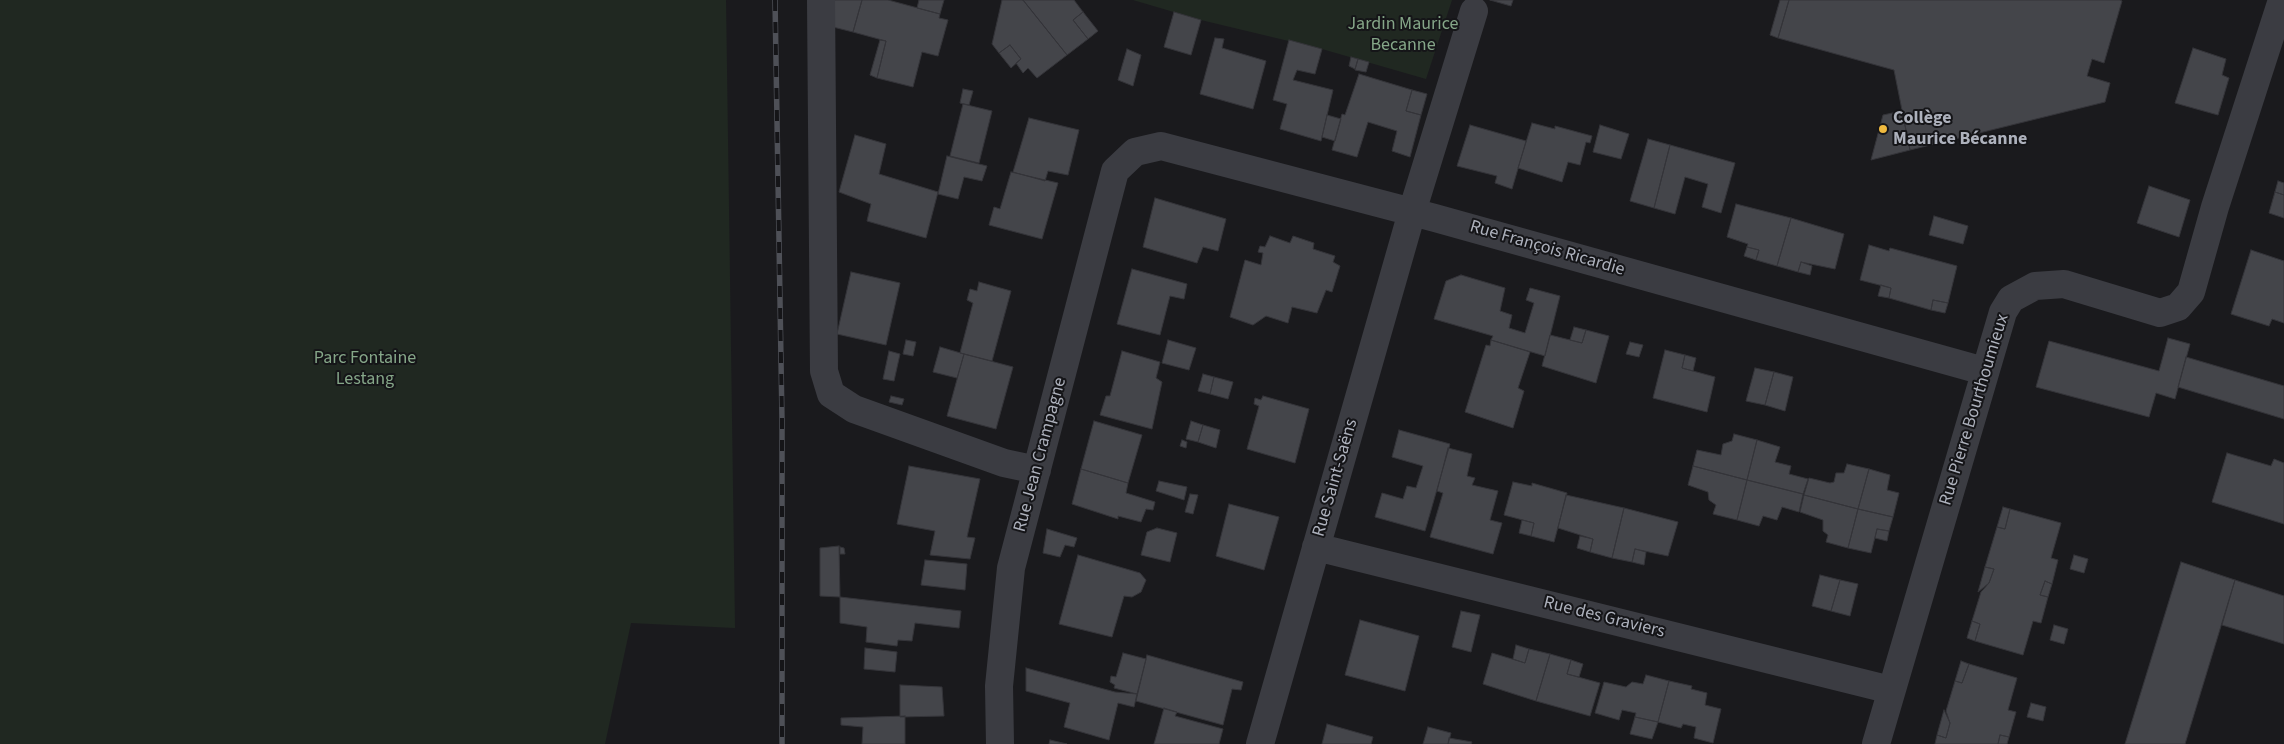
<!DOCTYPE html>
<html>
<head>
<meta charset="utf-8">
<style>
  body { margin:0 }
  canvas { display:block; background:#1a1a1d }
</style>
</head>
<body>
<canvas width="2284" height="744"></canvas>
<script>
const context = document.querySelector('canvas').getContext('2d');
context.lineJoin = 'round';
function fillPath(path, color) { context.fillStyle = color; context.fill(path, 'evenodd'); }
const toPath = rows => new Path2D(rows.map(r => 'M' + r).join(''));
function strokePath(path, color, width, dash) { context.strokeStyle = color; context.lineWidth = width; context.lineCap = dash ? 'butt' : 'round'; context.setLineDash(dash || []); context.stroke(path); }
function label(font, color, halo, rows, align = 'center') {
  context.font = font + ' "Source Sans 3",sans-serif'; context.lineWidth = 4; context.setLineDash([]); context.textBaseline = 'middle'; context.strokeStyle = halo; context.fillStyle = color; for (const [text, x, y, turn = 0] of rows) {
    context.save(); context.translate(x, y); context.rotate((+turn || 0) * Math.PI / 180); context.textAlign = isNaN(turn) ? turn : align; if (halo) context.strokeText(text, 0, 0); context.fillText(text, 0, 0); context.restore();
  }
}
const green = toPath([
  [0,0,726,0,735,628,631,623,605,744,0,744],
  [1133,0,1452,0,1426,79,1322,49,1201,20]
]);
const building = toPath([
  [832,0,862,0,853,32,833,27,832,0],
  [862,0,888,0,940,14,939,18,948,20,938,56,922,52,913,87,877,78,886,41,853,32,862,0],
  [919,0,944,0,940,14,917,8,919,0],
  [1002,0,1023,0,1067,55,1037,78,1028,68,1023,73,1016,63,1021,59,1010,45,999,53,992,44,1002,0],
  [1023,0,1074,0,1083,12,1073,20,1088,39,1067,55,1023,0],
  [1490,0,1513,0,1511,6,1490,0],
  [1780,0,1789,0,1778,38,1770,35,1780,0],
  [1789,0,2120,0,2122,1,2104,63,2092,59,2087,76,2110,83,2105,102,1910,150,1894,70,1778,38,1789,0],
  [1083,12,1098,31,1088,39,1073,20,1083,12],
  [1174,12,1201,20,1191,55,1164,47,1174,12],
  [1215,38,1224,39,1222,48,1266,61,1253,109,1200,94,1215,38],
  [880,40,886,41,877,78,870,75,880,40],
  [1289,40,1322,49,1315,74,1297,70,1293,80,1333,90,1321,141,1280,129,1287,104,1273,100,1289,40],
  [1010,45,1021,59,1011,68,999,53,1010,45],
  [2193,48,2226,59,2222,75,2229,78,2218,115,2175,103,2193,48],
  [1127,49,1141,55,1133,86,1118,80,1127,49],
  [1351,57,1358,59,1355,69,1349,66,1351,57],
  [1358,59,1369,62,1366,72,1355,70,1358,59],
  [1359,74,1412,90,1406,111,1421,115,1410,157,1392,151,1397,131,1368,122,1357,157,1332,150,1342,114,1345,115,1359,74],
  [963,89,973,91,969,105,960,103,963,89],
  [1412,90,1427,94,1421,115,1406,111,1412,90],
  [963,104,992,111,979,163,950,156,963,104],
  [1902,111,1910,150,1871,160,1883,115,1902,111],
  [1327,115,1341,119,1335,141,1322,137,1327,115],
  [1029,118,1079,130,1068,175,1048,171,1045,181,1013,172,1029,118],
  [1532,123,1555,129,1555,126,1592,136,1590,143,1586,142,1580,165,1568,162,1562,182,1518,168,1532,123],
  [1470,125,1526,141,1512,189,1495,183,1497,176,1457,166,1470,125],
  [1600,125,1629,134,1621,159,1593,152,1600,125],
  [855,135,886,144,879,174,938,192,926,238,867,221,871,204,839,192,855,135],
  [1648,139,1670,145,1654,208,1630,201,1648,139],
  [1670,145,1735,163,1721,213,1702,207,1708,184,1685,177,1675,214,1654,208,1670,145],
  [947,156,987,166,982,181,964,177,958,199,938,194,947,156],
  [1011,172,1058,183,1042,239,989,225,994,207,1000,209,1011,172],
  [2278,181,2284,183,2284,195,2275,192,2278,181],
  [2149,186,2190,200,2179,237,2137,223,2149,186],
  [2275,192,2284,195,2284,218,2269,213,2275,192],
  [1155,198,1226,219,1218,251,1203,247,1197,263,1143,247,1155,198],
  [1736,204,1791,218,1777,266,1756,260,1759,250,1747,247,1748,244,1727,237,1736,204],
  [1934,216,1968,226,1963,244,1929,235,1934,216],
  [1791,218,1844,234,1835,269,1801,262,1798,272,1777,266,1791,218],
  [1270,236,1290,243,1293,236,1314,243,1313,249,1335,256,1333,262,1340,266,1332,292,1326,290,1317,313,1292,307,1288,323,1266,316,1253,325,1230,317,1245,260,1261,265,1263,253,1258,252,1260,246,1265,247,1270,236],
  [1869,245,1889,251,1890,248,1957,266,1948,303,1933,300,1931,310,1889,298,1891,288,1860,280,1869,245],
  [1747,247,1759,250,1756,260,1744,256,1747,247],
  [2251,250,2284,261,2284,323,2272,319,2269,326,2231,314,2251,250],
  [1801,262,1812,266,1810,275,1798,272,1801,262],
  [1132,269,1187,284,1184,299,1170,296,1160,335,1117,324,1132,269],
  [851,272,900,283,886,345,837,334,851,272],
  [1461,275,1505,288,1500,311,1512,315,1509,328,1525,333,1534,303,1526,300,1530,288,1560,296,1545,356,1491,340,1493,336,1434,319,1446,281,1461,275],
  [979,282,1011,291,992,361,960,353,973,303,967,300,970,289,977,291,979,282],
  [1881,285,1891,288,1889,298,1878,296,1881,285],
  [1933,300,1948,303,1945,313,1931,310,1933,300],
  [1574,327,1586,330,1582,343,1570,340,1574,327],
  [1586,330,1609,336,1596,383,1542,366,1550,335,1582,343,1586,330],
  [2168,338,2190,344,2175,399,2156,393,2149,417,2036,387,2049,341,2159,371,2168,338],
  [906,340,916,342,913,356,903,354,906,340],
  [1168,340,1196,348,1189,370,1162,363,1168,340],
  [1491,340,1530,352,1518,388,1524,391,1513,428,1465,412,1486,345,1490,346,1491,340],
  [1630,342,1643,345,1639,357,1626,354,1630,342],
  [940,347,964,354,957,378,933,372,940,347],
  [1665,350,1685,355,1682,368,1715,377,1707,412,1653,398,1665,350],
  [889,351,900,354,894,381,883,379,889,351],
  [1122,351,1160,362,1156,378,1162,382,1152,429,1100,415,1106,396,1110,396,1122,351],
  [964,354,1013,367,996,429,947,416,964,354],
  [1685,355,1696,358,1693,371,1682,368,1685,355],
  [2186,357,2284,386,2284,419,2178,387,2186,357],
  [1755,368,1774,372,1765,405,1746,401,1755,368],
  [1774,372,1793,377,1785,411,1765,405,1774,372],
  [1203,374,1214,377,1210,394,1198,391,1203,374],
  [1214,377,1233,382,1228,399,1210,394,1214,377],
  [891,396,904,399,902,405,889,402,891,396],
  [1263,396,1309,409,1295,463,1247,449,1259,406,1254,404,1255,398,1261,400,1263,396],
  [1094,421,1142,435,1128,483,1081,469,1094,421],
  [1191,421,1203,425,1198,442,1186,439,1191,421],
  [1203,425,1220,430,1216,448,1198,442,1203,425],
  [1399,430,1450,444,1425,531,1375,517,1382,493,1403,499,1407,486,1416,488,1423,466,1392,457,1399,430],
  [1734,434,1757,440,1747,480,1693,466,1697,450,1721,455,1723,444,1732,441,1734,434],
  [1182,440,1187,442,1186,448,1180,446,1182,440],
  [1757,440,1780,447,1775,462,1791,466,1789,474,1808,479,1803,494,1747,480,1757,440],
  [1448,448,1472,454,1467,476,1475,478,1472,485,1498,491,1490,520,1502,523,1493,554,1430,537,1443,493,1437,491,1448,448],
  [2227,453,2271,466,2274,459,2284,463,2284,524,2212,502,2227,453],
  [1847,464,1869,469,1858,509,1804,495,1809,478,1830,483,1834,482,1836,473,1844,473,1847,464],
  [909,466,980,479,967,537,975,538,970,559,930,555,935,531,897,524,909,466],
  [1693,466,1747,480,1737,520,1713,514,1716,505,1709,500,1708,492,1688,485,1693,466],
  [1081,469,1128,483,1126,493,1155,502,1153,510,1146,509,1141,522,1118,516,1118,519,1072,504,1081,469],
  [1869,469,1890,475,1887,490,1899,493,1893,517,1858,509,1869,469],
  [1747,480,1803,494,1799,512,1782,507,1777,520,1763,516,1759,526,1737,520,1747,480],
  [1159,481,1187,487,1184,500,1156,491,1159,481],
  [1513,482,1532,486,1532,483,1567,493,1554,542,1531,536,1534,523,1504,515,1513,482],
  [1190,494,1198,495,1193,514,1185,512,1190,494],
  [1566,495,1624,508,1612,558,1590,552,1593,539,1558,528,1566,495],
  [1804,495,1858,509,1848,548,1826,542,1828,535,1823,531,1823,520,1800,512,1804,495],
  [1229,504,1279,517,1264,570,1216,556,1229,504],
  [2003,507,2010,509,2005,529,1997,527,2003,507],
  [1624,508,1678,522,1668,556,1635,549,1632,562,1612,558,1624,508],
  [1858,509,1893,517,1889,531,1877,529,1871,553,1848,548,1858,509],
  [2010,509,2061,523,2051,558,2058,560,2052,584,2045,581,2040,595,2048,597,2041,623,2033,621,2023,655,1975,641,1980,624,1972,621,1981,592,1989,583,1994,569,1985,567,1997,527,2005,529,2010,509],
  [1522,520,1534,523,1531,536,1519,533,1522,520],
  [1157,528,1177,533,1170,562,1141,555,1147,532,1157,528],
  [1047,529,1077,538,1074,547,1065,545,1060,557,1043,553,1047,529],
  [1877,529,1889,531,1887,541,1875,538,1877,529],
  [1580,536,1593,539,1590,552,1577,548,1580,536],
  [839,546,840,597,820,596,820,548,839,546],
  [840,547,844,548,845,554,840,554,840,547],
  [1635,549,1646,552,1644,565,1632,562,1635,549],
  [1078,555,1140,573,1146,580,1141,592,1132,597,1124,596,1112,637,1059,624,1078,555],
  [2074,555,2088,559,2084,573,2070,569,2074,555],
  [925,560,967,564,965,590,921,585,925,560],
  [2181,562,2235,580,2185,744,2125,744,2181,562],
  [1985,567,1994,569,1989,583,1978,592,1985,567],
  [1820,575,1840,580,1831,611,1812,606,1820,575],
  [1840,580,1858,584,1850,616,1831,611,1840,580],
  [2235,580,2284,596,2284,644,2222,625,2235,580],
  [2045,581,2052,584,2048,597,2040,595,2045,581],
  [840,597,961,611,959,628,915,623,912,641,898,640,897,646,866,642,867,627,840,623,840,597],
  [1461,611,1480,615,1471,652,1452,647,1461,611],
  [1360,620,1419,636,1405,691,1345,675,1360,620],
  [1972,621,1980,624,1975,641,1967,638,1972,621],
  [2054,625,2068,629,2064,644,2050,640,2054,625],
  [1516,645,1529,649,1525,663,1513,659,1516,645],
  [865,648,897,652,895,672,864,669,865,648],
  [1529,649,1550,654,1536,701,1483,684,1492,653,1525,663,1529,649],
  [1123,653,1146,659,1137,694,1114,688,1115,685,1110,682,1111,676,1116,677,1123,653],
  [1550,654,1571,660,1567,674,1600,683,1590,716,1536,701,1550,654],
  [1147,655,1243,682,1241,690,1232,689,1223,725,1136,701,1147,655],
  [1571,660,1583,664,1579,677,1567,674,1571,660],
  [1961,661,1969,664,1962,683,1955,681,1961,661],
  [1969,664,2017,678,2008,710,2016,712,2009,737,2000,735,1998,744,1935,744,1937,735,1946,738,1950,723,1946,711,1955,681,1962,683,1969,664],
  [1026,668,1115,692,1137,694,1134,707,1118,703,1109,740,1064,727,1070,703,1026,691,1026,668],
  [1646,675,1669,681,1658,722,1635,717,1636,713,1622,710,1619,720,1595,713,1604,682,1626,687,1632,682,1643,684,1646,675],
  [1669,681,1692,686,1691,689,1707,693,1705,705,1721,709,1713,743,1694,738,1696,727,1683,724,1681,728,1658,722,1669,681],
  [900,685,942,687,944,716,900,717,900,685],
  [2031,703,2046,707,2043,721,2027,717,2031,703],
  [1164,708,1177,712,1175,716,1223,729,1219,744,1154,744,1164,708],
  [1944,710,1950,723,1946,738,1937,735,1944,710],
  [905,716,905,744,862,744,863,727,841,725,841,718,905,716],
  [1635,717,1658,722,1652,739,1630,734,1635,717],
  [1327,724,1373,737,1371,744,1322,744,1327,724],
  [1428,727,1451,733,1448,744,1423,744,1428,727],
  [2000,735,2009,737,2007,744,1998,744,2000,735],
  [1449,738,1472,742,1471,744,1448,744,1449,738],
  [1050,740,1067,744,1049,744,1050,740]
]);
const minor = toPath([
  [821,0,824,371,831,394,854,409,1004,463,1037,470],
  [1316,547,1891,690],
  [1000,744,999,686,1011,568,1115,171,1135,152,1161,146,1435,218,1984,371],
  [1260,744,1412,212,1474,11],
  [1876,744,2003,312,2011,299,2035,286,2064,284,2160,313,2178,307,2191,292,2215,207,2282,0]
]);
const rail = toPath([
  [775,0,782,420,782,744]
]);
const markers = [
  [1883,129,5,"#f0ba3f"]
];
const parkNames = [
  ["Jardin Maurice",1403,25],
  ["Becanne",1403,46],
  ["Parc Fontaine",365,359],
  ["Lestang",365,380]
];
const poiNames = [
  ["Collège",1893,119],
  ["Maurice Bécanne",1893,140]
];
const streetNames = [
  ["Rue François Ricardie",1547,249,16],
  ["Rue Pierre Bourthoumieux",1975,410,-73],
  ["Rue Jean Crampagne",1041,455,-75],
  ["Rue Saint-Saëns",1336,478,-74],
  ["Rue des Graviers",1604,618,14]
];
fillPath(green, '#202821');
fillPath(building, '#44454a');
strokePath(building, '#343439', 1);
strokePath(minor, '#3b3c42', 28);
strokePath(rail, '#4e5057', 5.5);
strokePath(rail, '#151518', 4, [11]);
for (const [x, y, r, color] of markers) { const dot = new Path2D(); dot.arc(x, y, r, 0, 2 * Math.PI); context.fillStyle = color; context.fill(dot); strokePath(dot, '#151518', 2); }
label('18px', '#85a688', '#151518', parkNames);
label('bold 18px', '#adb1bc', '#151518', poiNames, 'left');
label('18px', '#adb1bc', '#151518', streetNames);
</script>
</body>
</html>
